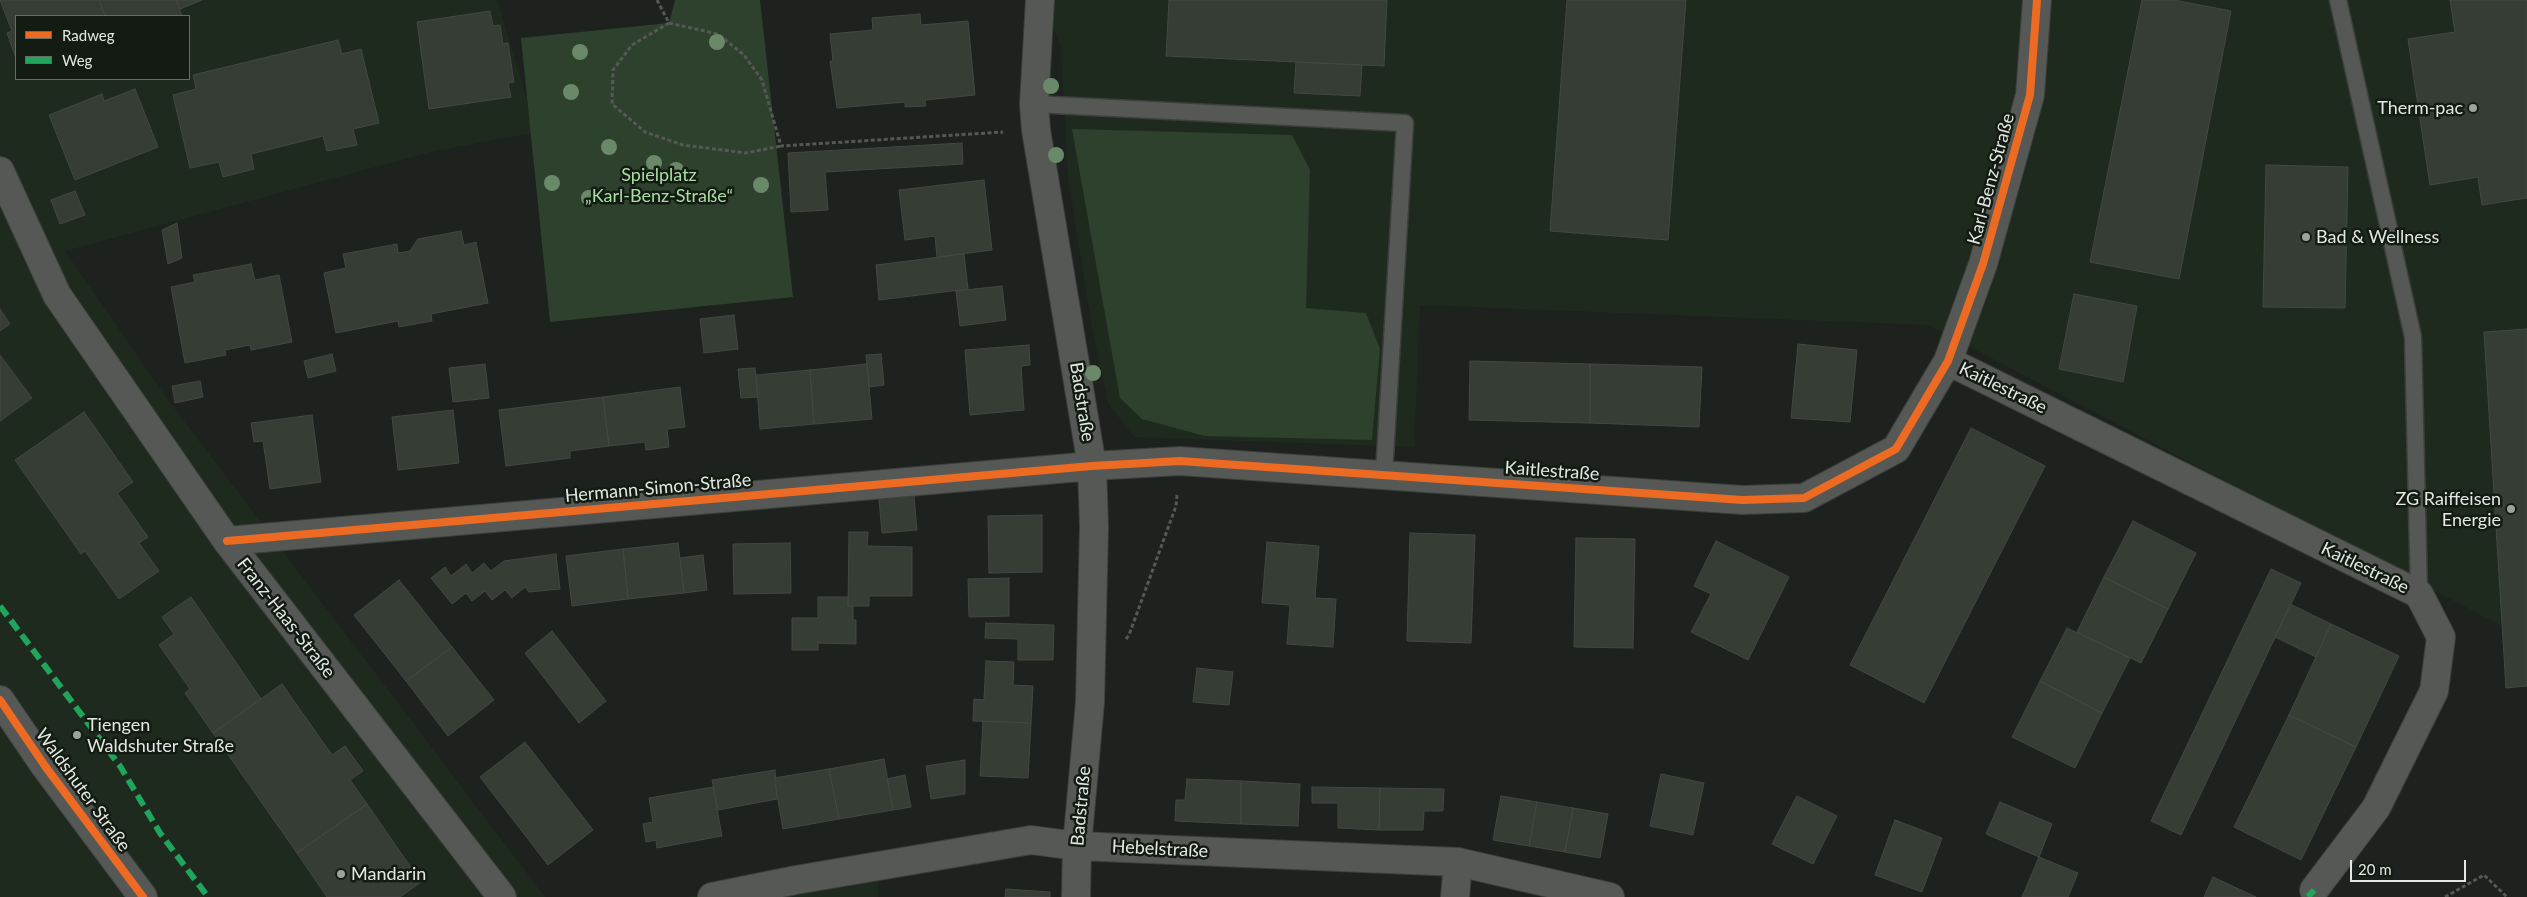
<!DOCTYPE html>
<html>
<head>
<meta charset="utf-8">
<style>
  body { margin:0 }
  #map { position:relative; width:2527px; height:897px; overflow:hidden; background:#1e221e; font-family:Lato,sans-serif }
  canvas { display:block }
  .legend { position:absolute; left:15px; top:15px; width:175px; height:65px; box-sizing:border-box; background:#131b13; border:1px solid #666d66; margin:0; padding:6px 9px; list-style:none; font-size:15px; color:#e2e7e2 }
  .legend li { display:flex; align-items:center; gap:10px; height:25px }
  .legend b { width:25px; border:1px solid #666d66 }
  .scale { position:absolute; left:2350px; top:860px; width:116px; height:22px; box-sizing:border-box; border:2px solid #e2e7e2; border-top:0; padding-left:6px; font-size:15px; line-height:18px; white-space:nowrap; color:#e2e7e2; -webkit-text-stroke:4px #131b13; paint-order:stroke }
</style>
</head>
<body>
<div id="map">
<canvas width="2527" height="897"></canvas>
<ul class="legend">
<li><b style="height:6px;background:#ed6a23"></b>Radweg</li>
<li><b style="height:6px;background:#20a55d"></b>Weg</li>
</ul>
<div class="scale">20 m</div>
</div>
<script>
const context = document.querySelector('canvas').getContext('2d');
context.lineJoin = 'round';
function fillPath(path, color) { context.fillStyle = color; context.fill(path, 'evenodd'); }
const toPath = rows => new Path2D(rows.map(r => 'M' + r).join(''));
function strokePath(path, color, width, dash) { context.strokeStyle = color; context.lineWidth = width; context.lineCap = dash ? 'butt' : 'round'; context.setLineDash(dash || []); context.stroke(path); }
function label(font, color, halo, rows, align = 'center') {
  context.font = font + ' Lato,sans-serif'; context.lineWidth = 5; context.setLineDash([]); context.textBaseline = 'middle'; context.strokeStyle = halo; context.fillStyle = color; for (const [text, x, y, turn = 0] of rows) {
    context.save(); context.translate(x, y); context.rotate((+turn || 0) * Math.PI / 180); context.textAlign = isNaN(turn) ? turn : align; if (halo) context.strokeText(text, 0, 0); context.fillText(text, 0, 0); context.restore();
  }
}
const built = toPath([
  [0,0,497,0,537,132,434,151,65,251,165,396,545,897,0,897],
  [16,16,189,16,189,79,16,79],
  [1042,0,2527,0,2527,620,2500,625,1928,325,1420,305,1414,447,1134,437,1108,403,1092,327,1068,177,1061,47],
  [879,878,878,897,686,897,796,880]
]);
const green = toPath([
  [675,0,760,0,793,297,550,322,521,38,669,23],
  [1072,129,1292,135,1310,170,1306,308,1366,313,1380,349,1372,440,1205,436,1142,419,1120,398]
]);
const building = toPath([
  [0,0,99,0,105,16,16,16,16,58,7,33,12,31,0,0],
  [99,0,176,0,182,16,105,16,99,0],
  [176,0,202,0,180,9,176,0],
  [1169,0,1387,0,1384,66,1166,56,1169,0],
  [1567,0,1686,0,1668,240,1550,231,1567,0],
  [2142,0,2174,0,2231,11,2179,279,2090,262,2142,0],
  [2450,0,2527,0,2527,198,2482,205,2478,177,2430,185,2408,39,2455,32,2450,0],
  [490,11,493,26,500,25,503,44,508,43,514,82,508,83,511,97,429,109,417,22,490,11],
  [920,14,921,25,968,21,975,95,925,100,926,106,905,107,905,102,837,108,830,61,833,61,830,34,873,30,872,18,920,14],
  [338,40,342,54,361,49,379,123,353,129,357,145,327,151,323,136,251,154,254,169,223,177,219,162,190,168,173,95,196,89,193,75,338,40],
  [1296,62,1362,65,1360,96,1294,93,1296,62],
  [135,89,158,147,75,180,49,115,102,94,104,101,135,89],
  [962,143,963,164,825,172,828,210,791,212,788,153,962,143],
  [2266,165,2348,167,2345,308,2263,307,2266,165],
  [984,180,992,250,937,257,935,236,905,240,899,190,984,180],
  [75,191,85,215,60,224,51,200,75,191],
  [177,223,182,258,168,264,162,230,177,223],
  [461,231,464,245,476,242,488,303,431,314,432,321,399,327,398,321,336,333,324,273,346,268,343,254,397,244,398,253,410,251,418,239,461,231],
  [964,254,968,289,879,300,876,265,964,254],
  [251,264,255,280,279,275,292,342,251,350,250,345,225,350,226,355,185,363,171,287,195,282,193,275,251,264],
  [1002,286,1006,320,960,326,956,291,1002,286],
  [2074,294,2137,306,2123,382,2059,369,2074,294],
  [0,309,10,324,0,331,0,309],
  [734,315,738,349,704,353,700,319,734,315],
  [2527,329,2527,686,2506,688,2484,332,2527,329],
  [1798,344,1857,350,1850,422,1791,418,1798,344],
  [1029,345,1030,365,1021,366,1024,410,970,415,965,350,1029,345],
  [332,354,336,371,308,378,304,361,332,354],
  [881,354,884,385,869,387,866,355,881,354],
  [0,355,32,398,0,421,0,355],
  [1470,361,1590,364,1590,423,1469,420,1470,361],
  [485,364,489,398,453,402,449,368,485,364],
  [867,364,872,419,814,424,810,370,867,364],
  [1590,364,1702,367,1699,427,1590,423,1590,364],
  [755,368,758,397,741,398,738,369,755,368],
  [810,370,814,424,760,429,756,375,810,370],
  [200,381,203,397,175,403,172,386,200,381],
  [680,387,685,427,667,429,669,447,646,450,645,442,609,446,603,397,680,387],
  [603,397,609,446,570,451,570,458,506,466,499,410,603,397],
  [453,410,459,463,398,470,392,417,453,410],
  [84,412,133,482,117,493,148,537,139,543,159,571,119,599,85,551,81,554,15,460,84,412],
  [312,415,321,482,270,489,263,441,254,442,251,423,312,415],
  [1971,428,2045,466,1924,703,1850,665,1971,428],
  [914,496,917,530,882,533,879,499,914,496],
  [1042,515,1042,572,989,573,988,516,1042,515],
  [2133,521,2196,553,2168,609,2104,577,2133,521],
  [849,532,868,532,867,546,912,547,912,596,869,596,869,606,848,606,849,532],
  [1410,533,1475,535,1471,643,1407,641,1410,533],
  [1576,538,1635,539,1633,648,1574,647,1576,538],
  [1716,541,1789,577,1748,660,1691,632,1711,594,1694,586,1716,541],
  [1267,542,1319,546,1315,598,1336,599,1333,647,1287,644,1290,605,1262,603,1267,542],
  [678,543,684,593,628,599,623,549,678,543],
  [790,543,791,593,734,594,733,544,790,543],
  [623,549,628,599,572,606,566,556,623,549],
  [556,554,560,589,529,592,525,587,512,598,505,590,492,600,485,591,472,601,466,593,452,604,431,578,445,567,451,576,466,564,472,573,484,563,491,571,504,561,556,554],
  [703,555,707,590,684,593,680,558,703,555],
  [2271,569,2301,583,2181,835,2151,821,2271,569],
  [2104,577,2168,609,2141,663,2077,632,2104,577],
  [1009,578,1009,616,969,617,968,579,1009,578],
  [399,580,452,647,406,681,354,615,399,580],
  [191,597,261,699,213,733,185,693,190,689,159,645,174,634,162,617,191,597],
  [818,597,848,597,848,606,853,606,853,620,856,620,856,644,818,643,818,650,792,650,792,618,818,618,818,597],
  [2290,604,2331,624,2316,657,2275,637,2290,604],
  [986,623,1054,625,1053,660,1018,660,1018,639,985,638,986,623],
  [2331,624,2399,656,2356,747,2289,715,2331,624],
  [2067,628,2130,658,2102,713,2040,681,2067,628],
  [552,631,606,701,579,723,525,653,552,631],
  [452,647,494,700,448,736,406,681,452,647],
  [986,661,1014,662,1013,685,1033,686,1031,723,973,721,974,699,984,700,986,661],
  [1197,668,1233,672,1229,705,1193,702,1197,668],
  [2040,681,2102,713,2075,768,2012,737,2040,681],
  [282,684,332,755,345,746,363,771,350,780,367,804,297,853,213,733,282,684],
  [2289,715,2356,747,2301,860,2234,827,2289,715],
  [983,721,1031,723,1028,778,980,776,983,721],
  [525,742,593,830,548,865,480,777,525,742],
  [884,759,893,810,839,819,829,769,884,759],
  [965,760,965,794,931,799,926,766,965,760],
  [829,769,839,819,783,829,774,778,829,769],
  [775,770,777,799,718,810,712,780,775,770],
  [1661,774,1704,783,1693,835,1650,826,1661,774],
  [905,775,911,807,893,810,887,779,905,775],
  [1187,779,1241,781,1241,824,1175,821,1176,800,1185,800,1187,779],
  [1241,781,1300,784,1298,826,1241,824,1241,781],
  [713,787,722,836,657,848,656,840,646,842,643,824,653,822,649,798,713,787],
  [1312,787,1380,788,1379,830,1338,828,1338,803,1312,803,1312,787],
  [1380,788,1444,789,1443,811,1424,811,1423,830,1379,830,1380,788],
  [1501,796,1537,802,1529,846,1493,840,1501,796],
  [1797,796,1837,816,1813,864,1772,844,1797,796],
  [1537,802,1573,808,1565,852,1529,846,1537,802],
  [2000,802,2052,824,2039,857,1986,834,2000,802],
  [367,804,421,882,400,897,327,897,297,853,367,804],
  [1573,808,1608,814,1600,858,1565,852,1573,808],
  [1895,820,1942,838,1922,892,1875,875,1895,820],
  [2039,857,2078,873,2068,897,2022,897,2039,857],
  [2213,877,2256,897,2204,897,2213,877],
  [1006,889,1050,892,1050,897,1005,897,1006,889]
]);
const path = toPath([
  [657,0,669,23,718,34,744,55,762,80,781,146,1003,132],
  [669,23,632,45,613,70,612,104,645,132,683,145,746,153,781,146],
  [1126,639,1129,635,1176,506,1177,495],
  [2445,897,2484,875,2507,897]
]);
const lane = toPath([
  [2338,0,2413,337,2419,594],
  [1034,104,1405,123,1384,474]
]);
const street = toPath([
  [1040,0,1034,104,1036,130,1092,466,1094,527,1090,702,1077,846,1076,897],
  [0,171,57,295,227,541,502,897],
  [1948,361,2419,594,2441,637,2434,691,2376,808,2314,890],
  [227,541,1092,466,1180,461,1742,500,1804,498,1896,449,1948,361,1983,264,2030,95,2037,0],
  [712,897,796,880,1031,840,1077,846,1458,862,1610,897],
  [1455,897,1458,862]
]);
const secondary = toPath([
  [0,700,45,766,143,897]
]);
const quiet = toPath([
  [0,606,120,766,160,833,208,897],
  [2308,897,2314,890]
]);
const cycleway = toPath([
  [227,541,1092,466,1180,461,1742,500,1804,498,1896,449,1948,361,1983,264,2030,95,2037,0],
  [0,700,45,766,143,897]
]);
const trees = [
  [717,42],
  [580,52],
  [1051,86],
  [571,92],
  [609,147],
  [1056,155],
  [654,163],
  [676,170],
  [552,183],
  [761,185],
  [589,198],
  [1093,373]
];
const markers = [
  [2473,108,5,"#9da29d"],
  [2306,237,5,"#9da29d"],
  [2511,509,5,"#9da29d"],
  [77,735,5,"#9da29d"],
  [341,874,5,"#9da29d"]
];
const poiNames = [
  ["Therm-pac",2463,108,"right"],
  ["Bad & Wellness",2316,237],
  ["ZG Raiffeisen",2501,499,"right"],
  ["Energie",2501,520,"right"],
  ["Tiengen",87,725],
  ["Waldshuter Straße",87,746],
  ["Mandarin",351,874]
];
const parkNames = [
  ["Spielplatz",659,175],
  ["„Karl-Benz-Straße“",659,196]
];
const streetNames = [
  ["Karl-Benz-Straße",1991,179,-75],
  ["Kaitlestraße",2003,388,26],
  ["Badstraße",1082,402,81],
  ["Kaitlestraße",1552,471,4],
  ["Hermann-Simon-Straße",658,488,-5],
  ["Kaitlestraße",2365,568,26],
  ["Franz-Haas-Straße",286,618,52],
  ["Waldshuter Straße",83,790,54],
  ["Badstraße",1081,806,-85],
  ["Hebelstraße",1160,849,3]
];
fillPath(built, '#1f2a1e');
fillPath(green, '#2e412d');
fillPath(building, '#353d34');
strokePath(building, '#444743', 1);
strokePath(lane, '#3c3f3c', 19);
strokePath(street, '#3c3f3c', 30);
strokePath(secondary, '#3c3f3c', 30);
strokePath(path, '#555855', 3, [4, 2.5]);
strokePath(lane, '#555854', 16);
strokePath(street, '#555854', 28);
strokePath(secondary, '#555854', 28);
strokePath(quiet, '#20a55d', 6, [12, 6]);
strokePath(cycleway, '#ed6a23', 8);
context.fillStyle = '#6a8968';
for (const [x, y] of trees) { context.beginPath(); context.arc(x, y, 8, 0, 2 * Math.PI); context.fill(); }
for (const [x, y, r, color] of markers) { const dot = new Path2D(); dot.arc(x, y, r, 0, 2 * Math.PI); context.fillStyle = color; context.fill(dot); strokePath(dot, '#131b13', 2); }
label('18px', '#e2e7e2', '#131b13', poiNames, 'left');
label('18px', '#a9dea4', '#131b13', parkNames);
label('18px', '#e2e7e2', '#131b13', streetNames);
</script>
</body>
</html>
